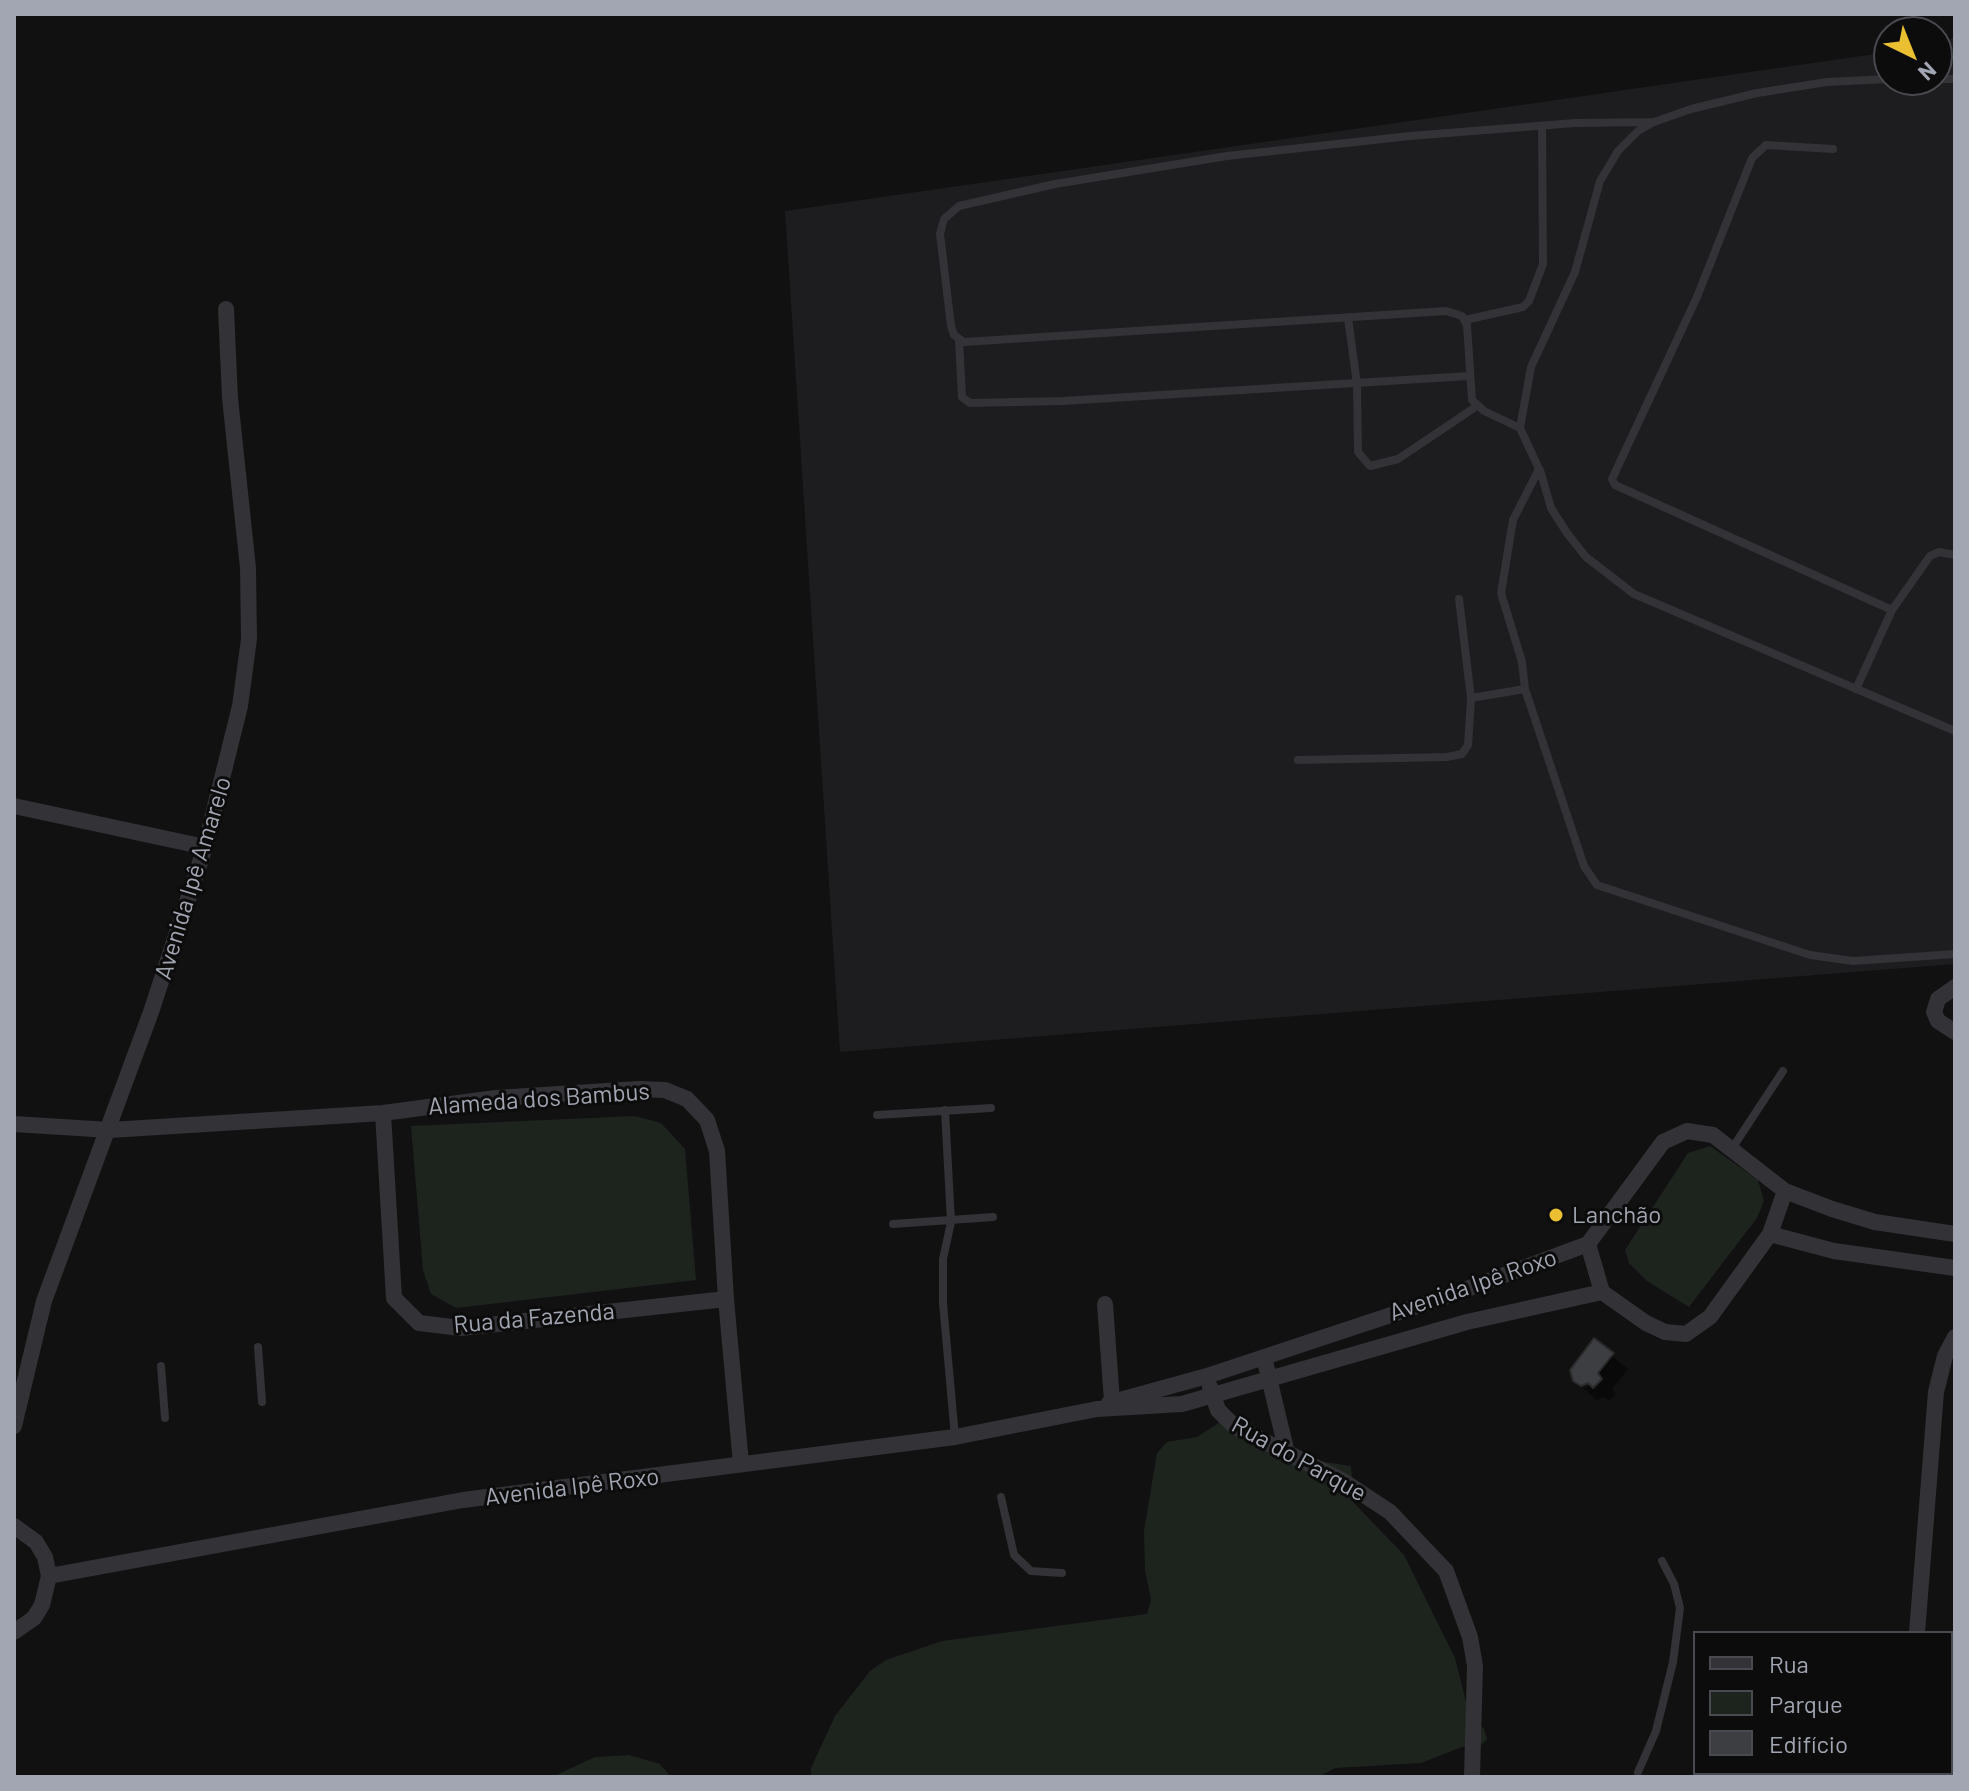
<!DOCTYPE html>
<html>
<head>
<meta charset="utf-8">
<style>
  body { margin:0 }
  #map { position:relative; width:1969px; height:1791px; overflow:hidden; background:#111112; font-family:Barlow,sans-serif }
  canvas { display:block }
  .frame { position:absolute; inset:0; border:16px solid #a2a6b2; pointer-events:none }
  .legend { position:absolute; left:1693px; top:1631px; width:260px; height:144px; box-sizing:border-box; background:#0c0c0d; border:2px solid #484a4f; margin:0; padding:10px 14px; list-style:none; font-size:24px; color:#a2a6b2 }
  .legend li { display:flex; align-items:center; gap:16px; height:40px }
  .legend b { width:40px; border:2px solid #484a4f }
  .north { position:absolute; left:1873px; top:16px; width:80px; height:80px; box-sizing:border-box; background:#0c0c0d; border:2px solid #484a4f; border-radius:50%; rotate:137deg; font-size:22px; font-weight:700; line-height:32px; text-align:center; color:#a2a6b2 }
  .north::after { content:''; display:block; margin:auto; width:28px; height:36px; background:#eabf31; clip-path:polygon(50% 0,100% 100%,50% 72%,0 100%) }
</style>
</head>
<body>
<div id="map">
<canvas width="1969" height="1791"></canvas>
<div class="frame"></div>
<ul class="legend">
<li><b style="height:10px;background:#323237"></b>Rua</li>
<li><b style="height:22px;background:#1d241e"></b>Parque</li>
<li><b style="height:22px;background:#3d3e42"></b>Edifício</li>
</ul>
<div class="north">N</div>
</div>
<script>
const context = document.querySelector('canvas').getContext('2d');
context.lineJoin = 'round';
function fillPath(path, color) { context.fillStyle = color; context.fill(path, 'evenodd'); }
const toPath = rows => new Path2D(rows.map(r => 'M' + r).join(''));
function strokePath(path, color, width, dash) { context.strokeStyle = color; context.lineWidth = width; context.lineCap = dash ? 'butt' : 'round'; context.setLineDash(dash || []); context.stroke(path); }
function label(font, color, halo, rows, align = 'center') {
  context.font = font + ' Barlow,sans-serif'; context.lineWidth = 6; context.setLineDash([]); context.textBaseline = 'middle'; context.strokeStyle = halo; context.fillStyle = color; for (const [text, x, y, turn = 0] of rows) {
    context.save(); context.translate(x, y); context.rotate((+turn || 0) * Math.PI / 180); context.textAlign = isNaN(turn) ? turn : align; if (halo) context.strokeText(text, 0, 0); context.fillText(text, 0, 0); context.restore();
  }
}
const built = toPath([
  [1955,37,1955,964,840,1052,785,211,1889,52,1889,80,1937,80,1937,44]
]);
const green = toPath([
  [635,1116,661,1123,685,1149,696,1280,456,1308,431,1294,423,1270,411,1126],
  [1710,1146,1758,1180,1764,1201,1757,1218,1689,1307,1647,1281,1629,1263,1625,1250,1688,1153],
  [1242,1414,1264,1436,1311,1460,1351,1466,1354,1503,1404,1555,1455,1658,1469,1713,1484,1729,1487,1739,1481,1745,1462,1747,1421,1763,1335,1768,1318,1777,811,1777,811,1768,835,1716,870,1671,886,1660,942,1641,1147,1614,1151,1600,1145,1570,1144,1531,1157,1453,1167,1442,1197,1437,1226,1418],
  [629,1755,660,1764,671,1777,552,1777,595,1757]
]);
const shadow = toPath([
  [1594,1341,1628,1369,1612,1389,1616,1394,1609,1401,1604,1397,1597,1400,1583,1388,1598,1382,1586,1382,1582,1386,1575,1380]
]);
const building = toPath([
  [1594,1338,1614,1353,1598,1373,1602,1379,1593,1388,1588,1383,1581,1386,1573,1381,1570,1370,1594,1338]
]);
const lane = toPath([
  [1937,79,1955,79],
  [1833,149,1766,145,1752,158,1697,297,1612,479,1615,485,1892,610,1856,689],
  [1348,318,1357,384,1358,452,1370,466,1398,459,1477,406],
  [1465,320,1523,307,1529,301,1543,264,1542,126],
  [959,340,962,397,970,403,1063,401,1469,376],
  [1520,428,1484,411,1472,400,1467,325,1462,316,1446,311,964,342,954,335,951,326,940,234,944,219,959,206,1055,184,1227,156,1410,136,1575,123,1654,122],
  [1540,470,1551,508,1567,533,1586,557,1634,594,1955,731],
  [1892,610,1930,556,1939,552,1955,555],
  [1525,689,1584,866,1597,885,1810,955,1853,961,1955,954],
  [1471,698,1525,689,1522,662,1501,593,1513,520,1539,469,1520,428,1531,367,1575,272,1600,181,1618,151,1638,131,1654,122,1691,109,1757,93,1827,82,1889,79],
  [1298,760,1447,757,1462,754,1468,745,1471,698,1459,599],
  [945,1110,951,1222,943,1259,943,1303,955,1437],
  [877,1115,991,1108],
  [1733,1147,1783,1071],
  [893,1224,993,1217],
  [258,1347,262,1402],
  [161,1366,165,1418],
  [1001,1497,1014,1555,1031,1571,1062,1573],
  [1638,1772,1656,1731,1673,1662,1680,1608,1674,1584,1662,1561]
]);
const street = toPath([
  [14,806,205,847],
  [1955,987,1938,999,1934,1012,1938,1021,1955,1032],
  [383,1113,394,1298,419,1323,461,1328,726,1299],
  [14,1124,110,1130,383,1113,496,1098,639,1089,665,1090,687,1099,707,1120,717,1151,726,1299,741,1464],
  [1770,1234,1785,1191],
  [1588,1244,1602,1292],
  [1105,1304,1112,1402],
  [1264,1357,1287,1453],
  [1210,1387,1218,1410,1234,1426,1343,1481,1390,1512,1446,1571,1470,1637,1475,1666,1472,1777],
  [1109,1403,1207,1376,1445,1297,1588,1244,1663,1142,1687,1131,1713,1135,1785,1191,1832,1209,1875,1222,1955,1234],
  [14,1426,44,1301,151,1012,205,847,240,706,249,639,248,568,230,398,226,309],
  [14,1526,36,1542,45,1557,49,1576,42,1605,34,1618,14,1632],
  [49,1576,463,1500,955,1437,1097,1409,1182,1404,1467,1322,1602,1292,1646,1323,1665,1332,1686,1334,1710,1317,1770,1234,1834,1251,1955,1268],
  [1917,1633,1936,1392,1945,1356,1955,1337],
  [1857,1777,1857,1773],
  [1906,1777,1906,1773]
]);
const markers = [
  [1556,1215,8,"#eabf31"]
];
const streetNames = [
  ["Avenida Ipê Amarelo",193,878,-73],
  ["Alameda dos Bambus",539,1099,-4],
  ["Avenida Ipê Roxo",1473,1285,-19],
  ["Rua da Fazenda",534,1318,-5],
  ["Rua do Parque",1299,1459,29],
  ["Avenida Ipê Roxo",572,1487,-7]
];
const poiNames = [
  ["Lanchão",1572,1215]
];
fillPath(built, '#1d1d1f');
fillPath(green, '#1d241e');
fillPath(shadow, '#0007');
fillPath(building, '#3d3e42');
strokePath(building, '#2b2b2e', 2);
strokePath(lane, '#323237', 8);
strokePath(street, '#323237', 16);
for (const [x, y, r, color] of markers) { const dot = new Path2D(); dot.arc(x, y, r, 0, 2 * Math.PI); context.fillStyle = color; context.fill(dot); strokePath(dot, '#0c0c0d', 3); }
label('24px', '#a2a6b2', '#0c0c0d', streetNames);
label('24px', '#a2a6b2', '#0c0c0d', poiNames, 'left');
</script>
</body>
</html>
